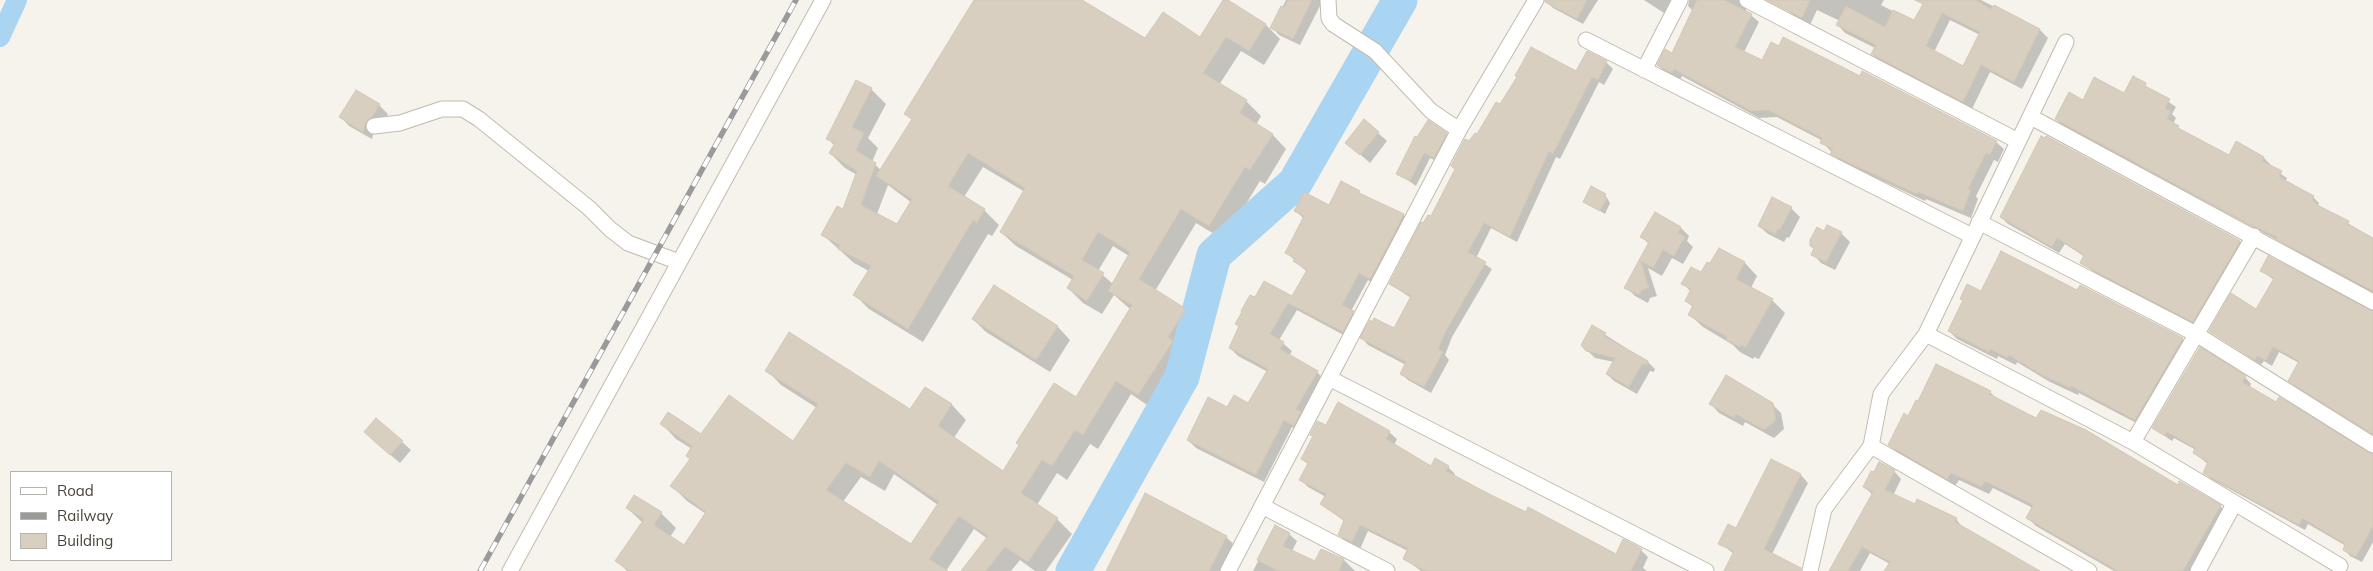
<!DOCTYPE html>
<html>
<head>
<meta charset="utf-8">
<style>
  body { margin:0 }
  #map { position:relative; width:2373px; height:571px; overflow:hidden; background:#f6f3ec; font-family:Mulish,sans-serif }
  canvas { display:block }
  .legend { position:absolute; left:10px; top:471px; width:162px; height:90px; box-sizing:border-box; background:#fff; border:1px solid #b7b4b0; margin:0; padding:6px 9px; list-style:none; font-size:15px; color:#4b4439 }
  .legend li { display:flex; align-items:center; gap:10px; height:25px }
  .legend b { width:25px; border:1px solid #b7b4b0 }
</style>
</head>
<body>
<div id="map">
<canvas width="2373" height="571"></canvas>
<ul class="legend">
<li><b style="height:6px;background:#fff"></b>Road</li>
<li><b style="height:6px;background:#9a9a9a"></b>Railway</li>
<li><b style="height:14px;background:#d8cfc1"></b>Building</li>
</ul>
</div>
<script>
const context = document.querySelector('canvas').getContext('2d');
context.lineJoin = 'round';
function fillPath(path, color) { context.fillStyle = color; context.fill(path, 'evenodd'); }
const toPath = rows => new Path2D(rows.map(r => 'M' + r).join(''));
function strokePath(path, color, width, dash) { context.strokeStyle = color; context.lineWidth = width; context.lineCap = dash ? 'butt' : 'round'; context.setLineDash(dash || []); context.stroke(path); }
const shadow = toPath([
  [975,0,1080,0,1145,40,1201,39,1226,0,1266,25,1280,39,1264,65,1241,51,1219,85,1246,101,1261,116,1256,125,1272,134,1286,149,1265,184,1260,181,1224,240,1196,223,1155,291,1186,310,1200,324,1182,352,1187,356,1153,409,1131,394,1098,449,1090,444,1067,480,1057,473,1037,505,1057,519,1072,534,1046,571,1035,571,1020,560,1011,571,977,571,988,539,974,529,946,571,627,571,617,561,643,523,627,508,635,496,661,513,676,528,670,537,684,547,706,514,687,501,672,486,691,459,692,449,676,439,662,424,701,436,794,443,817,408,781,385,767,370,910,411,925,389,952,405,966,420,953,439,1003,472,1076,399,1130,309,1114,295,1102,314,1083,303,1068,288,1073,280,1016,246,1001,232,1025,192,983,167,964,197,984,210,999,225,992,236,988,234,923,342,869,309,855,295,869,271,854,263,823,235,844,211,857,175,845,168,830,153,835,146,827,138,856,81,871,89,886,104,868,138,878,148,872,162,881,170,912,120,906,114],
  [888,185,912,203,898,225,877,214],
  [1113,246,1129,256,1113,284,1098,271],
  [894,474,938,505,912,546,857,510,856,512,842,503,861,477,885,491],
  [1286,0,1323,0,1300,45,1279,35,1272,27],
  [1549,0,1598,0,1583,24,1553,8,1547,2],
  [1644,0,1682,0,1667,15],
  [1689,0,1752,0,1746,4,1746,11,1759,22,1744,52,1763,62,1860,78,1996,142,2004,149,1998,162,1994,160,1976,196,1978,199,1971,218,1926,199,1925,201,1840,161,1822,142,1823,141,1777,117,1759,118,1682,76,1680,80,1666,73,1658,65,1673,55,1693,11,1688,6],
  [1792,0,1884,0,1881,5,1914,22,1927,0,1981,0,2040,30,2048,38,2022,89,1990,72,1972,109,1880,62,1872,54,1875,48,1845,33,1838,25,1840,21,1817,10,1810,25,1795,17,1787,9],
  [1950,20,1980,35,1963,67,1934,52],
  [1587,52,1606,62,1613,69,1604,85,1599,82,1560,159,1556,157,1517,242,1491,228,1476,258,1492,269,1452,337,1445,355,1449,360,1431,393,1408,380,1402,374,1406,365,1368,345,1362,338,1394,329,1411,298,1390,284,1431,218,1470,143,1500,106,1577,73],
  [2133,78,2176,107,2172,114,2176,118,2173,124,2185,134,2229,156,2264,158,2270,164,2269,166,2287,178,2285,182,2313,197,2319,203,2318,205,2373,239,2373,295,2279,241,2062,125,2056,119,2083,102,2125,95],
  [379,105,388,114,381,126,374,131,372,139,349,126,341,117],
  [1378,133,1387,141,1370,163,1347,143],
  [1446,134,1452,140,1440,163,1430,158,1416,186,1398,173],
  [2046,137,2240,242,2246,249,2200,328,2097,275,2082,262,2085,257,2065,244,2059,253,2008,224,2001,217],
  [1359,192,1365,197,1404,215,1412,223,1377,286,1368,280,1351,311,1361,320,1351,339,1297,310,1279,340,1292,351,1289,356,1317,372,1325,380,1302,433,1292,427,1264,482,1196,448,1188,440,1228,409,1249,405,1268,372,1238,356,1230,348,1240,327,1237,324,1256,299,1293,298,1307,272,1287,253,1304,219,1296,211,1329,207],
  [1605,195,1610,203,1605,214,1584,201],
  [1773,199,1791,208,1800,217,1789,238,1787,237,1784,242,1768,234,1759,226],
  [1681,228,1689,236,1687,241,1693,247,1683,264,1672,258,1662,276,1648,268,1657,296,1650,298,1648,303,1635,296,1626,287,1649,244,1642,237],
  [1825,232,1841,233,1850,242,1835,270,1821,263,1813,254,1815,249,1812,246],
  [1719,249,1745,263,1757,276,1751,288,1772,300,1785,313,1759,359,1754,357,1753,359,1740,352,1733,345,1703,327,1690,315,1694,308,1686,301,1691,292,1683,283,1701,274,1711,265],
  [2262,271,2373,312,2373,435,2296,387,2290,380,2299,363,2279,352,2272,366,2264,361,2261,365,2211,331,2257,311,2274,280],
  [994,286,1058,327,1070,340,1050,372,986,332,973,319],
  [2080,286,2182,339,2190,347,2144,427,2079,393,2078,395,2050,382,2017,362,2016,365,1998,356,1997,359,1957,339,1949,331,1964,301,1961,298,1982,293,2078,291],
  [1593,327,1648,362,1655,369,1654,372,1650,371,1637,394,1614,381,1607,374,1614,362,1595,358,1587,350],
  [2245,377,2251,384,2249,388,2373,454,2373,542,2362,562,2350,556,2344,549,2346,546,2308,524,2305,530,2211,479,2204,473,2208,464,2194,453,2196,450,2174,438,2172,441,2153,428],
  [1990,392,1998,400,2220,506,2228,514,2195,571,2114,571,2036,526,2028,518,2033,508,1993,488,1989,494,1959,480,1955,486,1897,452,1889,445,1908,417],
  [1711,404,1772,404,1781,413,1784,429,1774,438,1745,422,1743,426,1719,413],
  [1326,427,1389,432,1397,439,1394,445,1431,468,1448,467,1455,474,1454,476,1489,495,1616,555,1641,550,1648,557,1643,568,1647,571,1421,571,1404,558,1408,551,1368,531,1360,549,1346,542,1339,534,1345,522,1322,503,1326,497,1308,487,1301,480,1309,465,1303,459,1314,437,1311,435],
  [374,441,402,442,411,450,400,463],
  [1772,461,1801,475,1808,483,1772,554,1792,571,1727,571,1734,554,1720,543,1736,529],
  [1894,471,1901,479,1893,496,1915,506,1956,519,1963,528,2037,571,1886,571,1890,564,1870,553,1860,571,1830,571,1873,495,1864,487],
  [1276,527,1289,534,1297,541,1292,551,1315,562,1329,553,1344,560,1355,571,1253,571],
  [1226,537,1243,553,1233,571,1107,571]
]);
const canal = toPath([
  [0,37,17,0]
]);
const river = toPath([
  [1073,571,1182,377,1214,255,1295,183,1400,0]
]);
const building = toPath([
  [974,0,1082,0,1145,38,1163,12,1200,37,1223,0,1228,0,1266,24,1249,51,1226,37,1203,73,1247,100,1240,113,1273,134,1250,170,1245,167,1209,226,1181,209,1139,279,1186,309,1168,337,1173,341,1138,395,1116,381,1083,435,1075,430,1052,466,1042,460,1021,493,1058,518,1028,562,1005,547,986,571,961,571,988,536,959,516,929,559,948,571,630,571,615,561,644,519,626,508,634,495,662,512,654,525,684,545,706,512,670,486,690,459,686,456,692,446,660,424,668,412,701,434,729,395,793,441,818,404,765,371,789,332,910,409,925,387,952,404,938,426,1003,471,1019,445,1016,443,1054,383,1076,397,1132,305,1108,291,1130,252,1098,232,1082,260,1104,273,1087,301,1067,288,1074,276,1000,232,1025,188,968,153,948,186,985,209,977,223,973,220,908,329,853,295,871,266,838,249,840,245,821,235,837,206,843,209,857,171,829,153,835,143,826,139,856,80,872,88,852,127,864,133,856,150,876,163,861,205,897,224,912,199,876,176,912,119,904,114,974,0],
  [879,461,939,502,911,544,826,490,846,463,870,477,879,461],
  [1288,0,1312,0,1293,39,1270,28,1281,6,1284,7,1288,0],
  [1545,0,1587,0,1577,19,1545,2,1545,0],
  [1697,0,1724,0,1752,14,1735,47,1762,60,1771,42,1779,46,1783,37,1860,76,1862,71,1997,141,1990,155,1986,153,1968,189,1971,190,1963,211,1918,192,1917,194,1830,154,1833,149,1820,143,1822,138,1768,110,1751,111,1674,69,1672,73,1657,65,1665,49,1672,53,1697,0],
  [1767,0,1810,0,1802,18,1767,0],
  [1915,0,1976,0,1991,9,1994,5,2040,29,2014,82,1981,65,1963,102,1871,54,1876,45,1836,25,1846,6,1885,27,1893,10,1914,20,1923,4,1915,0],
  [1942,13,1980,32,1963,66,1926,46,1942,13],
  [1531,47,1576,71,1587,51,1607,61,1598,80,1592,77,1553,154,1549,151,1510,237,1484,223,1468,252,1486,262,1446,331,1438,349,1443,352,1424,387,1400,374,1406,362,1360,338,1370,320,1372,322,1374,318,1394,328,1411,296,1389,284,1421,222,1423,223,1428,215,1431,216,1455,169,1451,166,1465,139,1469,141,1475,133,1477,134,1496,102,1500,104,1517,77,1515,76,1531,47],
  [2133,76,2146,83,2145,86,2170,99,2165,108,2171,111,2167,119,2179,126,2178,128,2229,155,2236,141,2264,157,2262,161,2282,171,2279,177,2314,196,2312,200,2319,206,2349,221,2348,224,2373,238,2373,291,2276,239,2277,237,2251,225,2055,119,2069,92,2083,100,2094,77,2124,93,2133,76],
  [356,90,380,104,372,117,366,122,363,132,339,117,356,90],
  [1364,119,1379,132,1360,155,1345,143,1364,119],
  [1428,120,1447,133,1434,158,1424,153,1410,181,1396,174,1415,136,1417,137,1428,120],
  [2041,136,2045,138,2046,136,2240,241,2193,322,2089,268,2080,263,2084,255,2057,238,2052,247,2000,217,2041,136],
  [1341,181,1360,191,1359,193,1404,214,1372,276,1369,279,1359,273,1342,305,1354,311,1343,332,1288,303,1270,334,1284,342,1280,349,1318,371,1296,409,1301,412,1294,426,1284,420,1256,475,1187,440,1208,397,1227,407,1234,395,1248,403,1268,369,1229,348,1239,326,1235,324,1242,312,1241,311,1250,295,1255,297,1264,281,1292,296,1307,270,1293,261,1295,258,1285,253,1304,216,1294,211,1304,192,1329,205,1341,181],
  [1591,186,1606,194,1604,196,1607,198,1600,211,1583,202,1591,186],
  [1772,197,1792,207,1780,230,1778,229,1775,234,1758,226,1772,197],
  [1655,212,1681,227,1678,233,1685,237,1674,256,1663,250,1653,268,1641,261,1649,288,1642,290,1639,295,1624,288,1649,242,1640,237,1655,212],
  [1827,225,1842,232,1826,262,1811,255,1814,248,1810,246,1810,240,1817,227,1824,231,1827,225],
  [1719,248,1745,262,1736,279,1773,299,1746,347,1741,345,1740,347,1726,340,1727,337,1688,315,1693,305,1685,301,1691,289,1681,284,1691,267,1701,272,1707,262,1710,263,1719,248],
  [2001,251,2077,290,2080,285,2183,338,2135,420,2071,386,2070,388,2040,374,2009,355,2008,358,1990,349,1989,352,1948,331,1963,300,1960,299,1967,284,1981,291,2001,251],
  [2268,256,2373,311,2373,434,2288,381,2299,361,2273,347,2266,360,2257,356,2255,360,2209,331,2231,293,2256,309,2274,278,2260,271,2268,256],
  [994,285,1058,326,1036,360,972,319,994,285],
  [1592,325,1606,333,1604,336,1648,361,1647,365,1642,364,1629,387,1606,374,1615,358,1586,351,1581,345,1592,325],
  [2200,347,2246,376,2242,382,2276,402,2279,397,2373,454,2373,526,2356,557,2343,550,2345,544,2302,518,2299,525,2203,473,2208,462,2193,453,2195,448,2167,432,2165,436,2152,428,2200,347],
  [1936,364,1991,391,1989,394,2036,418,2041,410,2086,430,2178,485,2179,481,2221,505,2183,571,2118,571,2026,518,2033,505,1985,481,1982,487,1951,473,1947,479,1888,445,1904,413,1908,416,1916,400,1918,401,1936,364],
  [1726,375,1773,403,1776,420,1764,430,1736,414,1734,418,1709,404,1726,375],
  [1338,402,1390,431,1386,439,1431,466,1435,458,1449,466,1446,471,1489,494,1526,512,1528,507,1616,554,1623,539,1642,549,1631,571,1425,571,1403,559,1408,548,1360,525,1352,542,1338,535,1344,520,1320,504,1326,494,1299,480,1308,463,1301,459,1313,436,1310,435,1317,421,1326,425,1338,402],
  [376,418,403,441,390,455,364,432,376,418],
  [1771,459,1801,474,1764,549,1801,568,1801,571,1724,571,1734,551,1718,544,1728,524,1736,528,1771,459],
  [1879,462,1895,470,1885,490,1915,504,1917,499,1957,518,1955,522,2040,571,1884,571,1890,562,1862,547,1848,571,1829,571,1873,492,1863,487,1871,471,1874,472,1879,462],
  [1145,493,1227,536,1209,571,1106,571,1145,493],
  [1275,525,1290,533,1283,546,1315,561,1321,549,1344,559,1339,571,1278,571,1257,560,1275,525]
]);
const street = toPath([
  [1328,0,1329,18,1333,24,1375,51,1431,111,1459,130],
  [1747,0,2018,141],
  [1586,40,1972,236],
  [1644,70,1680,0],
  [2031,117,2373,302],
  [374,126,400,123,442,109,463,109,479,119,589,208,610,229,628,243,679,262],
  [1979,222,2196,334,2373,445],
  [1926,334,2133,442,2340,566],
  [1329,378,1706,571],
  [2133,442,2254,236],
  [1871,446,2089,571],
  [1262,506,1387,571],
  [510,571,823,0],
  [1228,571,1459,130,1536,0],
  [1810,571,1824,509,1871,446,1881,394,1926,334,2066,42],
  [2198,571,2234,504]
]);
const rail = toPath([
  [480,571,796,0]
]);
fillPath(shadow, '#0003');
strokePath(canal, '#a9d4f2', 20);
strokePath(river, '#a9d4f2', 35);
fillPath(building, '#d8cfc1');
strokePath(building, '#d3c7b4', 1);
strokePath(street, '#c2bbae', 17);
strokePath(street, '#fff', 15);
strokePath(rail, '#9a9a9a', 5.5);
strokePath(rail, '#fff', 4, [11]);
</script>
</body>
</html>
